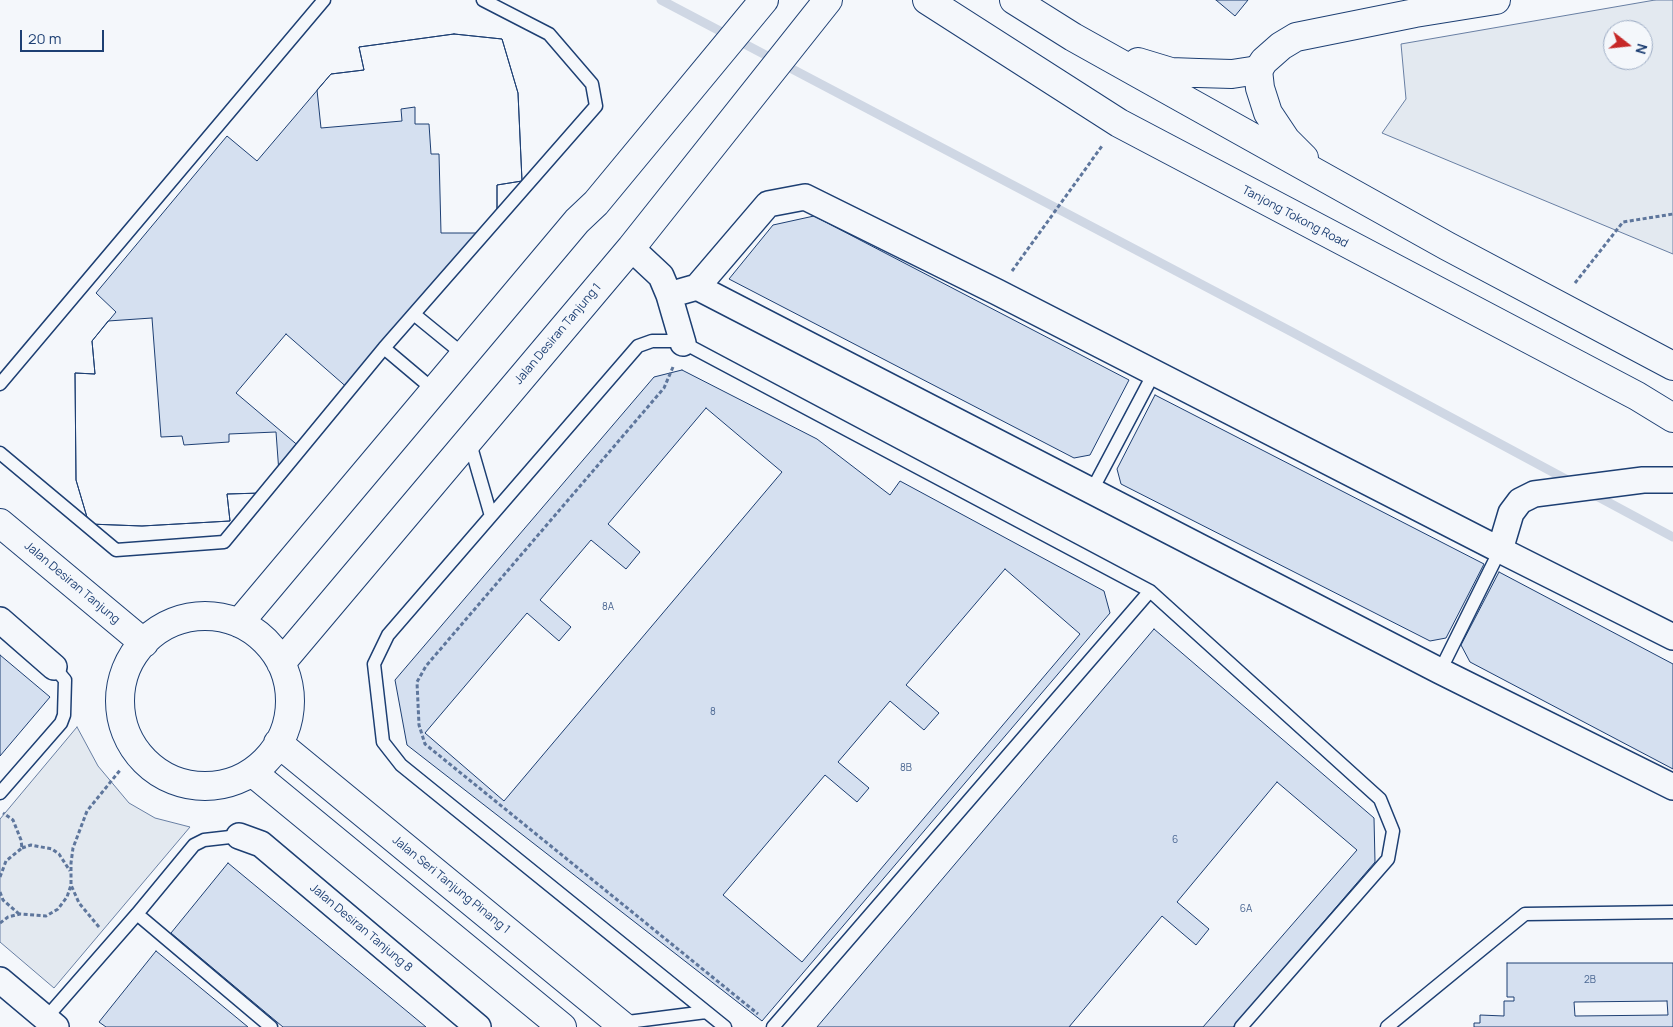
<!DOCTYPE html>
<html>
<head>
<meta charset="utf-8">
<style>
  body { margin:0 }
  #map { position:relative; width:1673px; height:1027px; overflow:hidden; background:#f4f7fb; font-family:Manrope,sans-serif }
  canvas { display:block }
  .north { position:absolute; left:1603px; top:20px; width:50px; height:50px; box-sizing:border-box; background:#f4f7fb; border:1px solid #9eadc5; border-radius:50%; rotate:106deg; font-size:14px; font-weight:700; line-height:20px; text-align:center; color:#1d3f73 }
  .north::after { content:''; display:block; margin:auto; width:18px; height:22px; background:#c62828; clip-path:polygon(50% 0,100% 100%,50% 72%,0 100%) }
  .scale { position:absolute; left:20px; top:30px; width:84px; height:22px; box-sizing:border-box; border:2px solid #1d3f73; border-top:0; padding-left:6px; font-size:15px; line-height:18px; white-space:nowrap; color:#1d3f73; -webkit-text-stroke:4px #f4f7fb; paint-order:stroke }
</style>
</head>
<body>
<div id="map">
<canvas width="1673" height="1027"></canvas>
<div class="north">N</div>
<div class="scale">20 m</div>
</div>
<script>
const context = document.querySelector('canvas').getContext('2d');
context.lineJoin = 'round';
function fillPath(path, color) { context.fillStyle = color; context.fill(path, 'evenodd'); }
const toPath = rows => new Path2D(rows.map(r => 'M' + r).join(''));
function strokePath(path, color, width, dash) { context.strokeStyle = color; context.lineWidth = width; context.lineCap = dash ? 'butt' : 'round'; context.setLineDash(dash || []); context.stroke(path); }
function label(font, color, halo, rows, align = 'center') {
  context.font = font + ' Manrope,sans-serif'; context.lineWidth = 4; context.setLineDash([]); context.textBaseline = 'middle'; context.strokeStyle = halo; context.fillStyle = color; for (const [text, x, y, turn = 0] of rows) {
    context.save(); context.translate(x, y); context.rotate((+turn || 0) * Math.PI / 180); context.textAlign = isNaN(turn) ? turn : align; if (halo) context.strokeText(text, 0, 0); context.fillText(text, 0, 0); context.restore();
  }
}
const green = toPath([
  [1655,0,1673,0,1673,254,1382,133,1406,99,1401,44,1655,0],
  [1613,30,1643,30,1643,60,1613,60,1613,30],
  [77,727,98,766,129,803,155,818,190,827,54,988,0,942,0,819,77,727]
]);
const stream = toPath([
  [661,0,1292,332,1573,483],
  [1591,493,1673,537]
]);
const building = toPath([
  [1216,0,1248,0,1235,16,1216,0],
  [454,34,502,39,518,93,522,181,497,185,497,215,262,493,227,494,230,521,142,526,89,524,76,480,75,373,95,374,92,341,116,312,96,293,227,136,257,161,331,74,364,70,359,47,454,34],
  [454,34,502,39,518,93,522,181,497,185,497,215,482,233,441,233,439,154,431,154,429,124,415,124,415,107,401,109,402,121,321,128,317,90,331,74,364,70,359,47,454,34],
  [814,216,1129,380,1090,455,1074,458,729,279,773,225,814,216],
  [152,318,161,437,182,436,184,445,229,442,229,434,276,432,279,473,262,493,227,494,230,521,142,526,89,524,76,480,75,373,95,374,92,341,108,321,152,318],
  [286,334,350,390,301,448,236,393,286,334],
  [682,370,817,439,890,495,900,481,1104,591,1110,613,762,1021,407,745,395,680,654,377,682,370],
  [1155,395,1484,564,1446,638,1430,641,1121,484,1117,469,1155,395],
  [706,408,782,472,504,801,425,733,527,613,559,641,571,627,540,600,591,540,626,569,640,552,608,524,706,408],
  [1005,569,1080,634,802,962,723,895,825,775,857,802,869,788,838,762,890,701,924,730,939,713,906,685,1005,569],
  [1499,572,1673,664,1673,769,1470,662,1461,645,1499,572],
  [1154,629,1374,818,1375,862,1233,1027,817,1027,1154,629],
  [0,655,50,697,0,756,0,655],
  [1277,782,1357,850,1203,1027,1069,1027,1162,916,1196,945,1209,929,1177,902,1277,782],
  [228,863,426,1027,283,1027,171,933,228,863],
  [156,951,248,1027,106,1027,99,1022,156,951],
  [1507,963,1673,963,1673,1027,1474,1027,1474,1023,1480,1023,1480,1015,1504,1016,1504,1001,1514,1001,1514,997,1507,997,1507,963],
  [1667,1001,1668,1015,1575,1016,1574,1002,1667,1001]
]);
const path = toPath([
  [1012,271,1102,146],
  [1575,283,1623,222,1673,214],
  [673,367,664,388,426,666,417,682,419,725,425,744,758,1014],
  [22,848,31,845,52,849,59,854,70,871],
  [0,877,6,861,22,848,21,840,13,820,3,813],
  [0,892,3,900,19,914],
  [0,923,8,917,20,914,46,916,58,909,67,897,71,885],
  [99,927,79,903,71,885,71,863,73,848,87,811,121,769]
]);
const lane = toPath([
  [415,315,464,355],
  [384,348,435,391],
  [0,384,324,0],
  [469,440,491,516],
  [0,453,116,550,224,542,384,348,596,106,592,84,549,34,483,0],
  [1091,492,1154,373],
  [1440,671,1500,550],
  [0,793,61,723,64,715,65,680,54,667],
  [137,914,271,1027],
  [46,1018,137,914,194,845,204,840,239,836],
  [620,1023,706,1012],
  [725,1027,401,765,383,742,374,664,388,635,638,346,652,341,680,341,1150,591,1380,799,1393,831,1388,859,1241,1027],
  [773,1027,1150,591],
  [1387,1027,1525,914,1673,912]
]);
const street = toPath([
  [631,248,661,276,669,295,697,287,768,204,805,197,997,292,1500,550],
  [697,287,1440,671,1673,787],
  [669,295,683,343],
  [1673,480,1643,480,1534,494,1520,501,1511,513,1500,550,1673,637],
  [0,620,54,667],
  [239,836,261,844,478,1027],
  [0,980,56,1027]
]);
const secondary = toPath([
  [1258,70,1264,61,1281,46,1296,37,1415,13,1496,0],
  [0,523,144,643],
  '120 701a85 85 0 1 1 170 0a85 85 0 1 1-170 0Z',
  [239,623,577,221,596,203,764,0],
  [281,663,631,248,828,0],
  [278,743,624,1027],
  [252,772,562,1027]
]);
const primary = toPath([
  [927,0,1119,123,1637,396,1673,418],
  [1014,0,1073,37,1447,246,1673,366],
  [1138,62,1171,72,1198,73,1232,74,1258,70,1260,88,1268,113,1286,140,1304,158]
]);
const numberNames = [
  ["8A",608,607],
  ["8",713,712],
  ["8B",906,768],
  ["6",1175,840],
  ["6A",1246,909],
  ["2B",1590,980]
];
const streetNames = [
  ["Tanjong Tokong Road",1295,217,28],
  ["Jalan Desiran Tanjung 1",558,334,-50],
  ["Jalan Desiran Tanjung",72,583,40],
  ["Jalan Seri Tanjung Pinang 1",451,885,39],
  ["Jalan Desiran Tanjung 8",361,928,40]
];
fillPath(green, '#e3e9f0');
strokePath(green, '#687fa3', 1);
strokePath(stream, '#cfd7e4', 9);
fillPath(building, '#d5e0f0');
strokePath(building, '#1d3f73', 1);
strokePath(lane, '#1d3f73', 15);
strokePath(street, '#1d3f73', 28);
strokePath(secondary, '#1d3f73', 30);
strokePath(primary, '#1d3f73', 30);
strokePath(path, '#5e769c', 3, [4, 2.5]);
strokePath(lane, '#f4f7fb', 12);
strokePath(street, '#f4f7fb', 25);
strokePath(secondary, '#f4f7fb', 28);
strokePath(primary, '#f4f7fb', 28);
label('10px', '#4b6792', null, numberNames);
label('12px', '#1d3f73', '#f4f7fb', streetNames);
</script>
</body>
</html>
